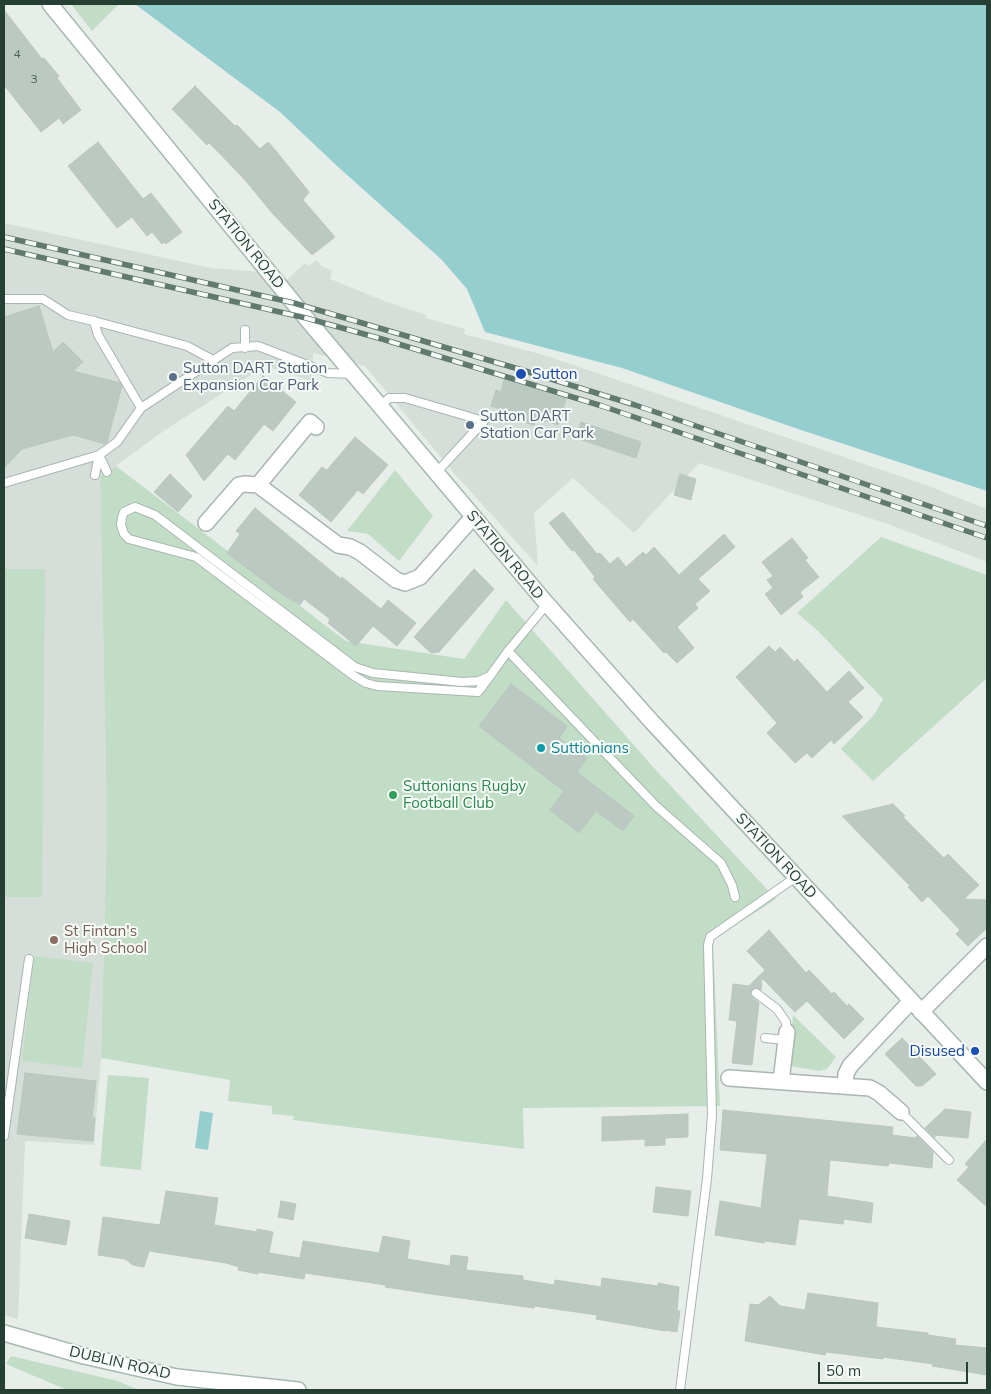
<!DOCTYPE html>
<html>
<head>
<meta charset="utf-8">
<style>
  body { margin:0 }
  #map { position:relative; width:991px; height:1394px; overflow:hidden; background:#e7eeea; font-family:Mulish,sans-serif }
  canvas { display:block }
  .frame { position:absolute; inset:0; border:5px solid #263f35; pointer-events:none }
  .scale { position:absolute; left:818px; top:1362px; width:150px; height:22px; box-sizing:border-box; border:2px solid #263f35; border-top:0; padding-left:6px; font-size:15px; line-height:18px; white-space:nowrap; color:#263f35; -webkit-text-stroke:4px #f7fbf8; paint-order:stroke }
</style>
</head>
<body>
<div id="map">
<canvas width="991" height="1394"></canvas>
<div class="frame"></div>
<div class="scale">50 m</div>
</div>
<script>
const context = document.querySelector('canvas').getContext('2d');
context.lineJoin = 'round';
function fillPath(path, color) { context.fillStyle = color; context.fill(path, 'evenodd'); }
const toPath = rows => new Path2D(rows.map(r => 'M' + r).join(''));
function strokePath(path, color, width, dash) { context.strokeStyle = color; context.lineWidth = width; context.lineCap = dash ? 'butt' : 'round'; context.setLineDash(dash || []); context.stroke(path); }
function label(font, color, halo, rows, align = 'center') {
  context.font = font + ' Mulish,sans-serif'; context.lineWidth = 4; context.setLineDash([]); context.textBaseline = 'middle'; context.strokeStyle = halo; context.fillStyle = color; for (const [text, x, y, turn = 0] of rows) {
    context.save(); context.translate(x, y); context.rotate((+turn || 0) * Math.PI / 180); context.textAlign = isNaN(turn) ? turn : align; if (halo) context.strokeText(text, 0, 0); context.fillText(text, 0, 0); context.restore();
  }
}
const built = toPath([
  [4,223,211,268,260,272,274,292,305,263,309,266,316,260,323,267,332,271,330,279,387,302,426,315,426,318,465,329,464,334,544,355,926,485,987,509,987,562,888,524,699,463,634,533,573,478,534,513,538,566,453,472,365,366,313,353,312,381,265,366,165,430,100,477,107,822,101,1058,94,1145,25,1141,18,1319,4,1315]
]);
const green = toPath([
  [71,4,119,4,92,31],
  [116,466,346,641,464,659,506,600,655,769,776,899,713,940,720,1106,523,1108,524,1149,293,1120,294,1116,272,1114,272,1106,228,1101,230,1080,101,1058,107,822,100,477],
  [395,470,433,516,399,561,368,534,347,531],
  [881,537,987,575,987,678,873,781,841,749,874,715,883,699,818,631,797,613],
  [4,569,45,569,42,897,4,897],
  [34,956,93,963,82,1068,22,1061],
  [793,1015,836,1057,827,1069,819,1071,789,1066],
  [108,1075,149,1078,141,1170,100,1166],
  [11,1356,118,1381,139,1390,67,1390,6,1364]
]);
const water = toPath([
  [135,4,987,4,987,491,798,429,622,368,485,332,467,289,442,260,336,165,280,112],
  [200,1111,213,1113,208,1150,195,1148]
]);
const building = toPath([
  [4,10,42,59,44,58,59,76,57,78,81,110,63,124,59,118,41,132,4,85,4,10],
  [195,86,235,126,237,125,260,149,268,142,276,151,309,192,303,200,335,237,312,255,273,214,245,180,221,155,209,143,207,145,172,109,195,86],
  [98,142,143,199,151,193,182,232,166,244,164,242,162,244,152,232,147,236,132,217,117,228,68,166,98,142],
  [39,306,53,352,63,342,83,362,73,371,120,383,122,386,107,442,105,444,73,435,22,449,4,468,4,317,39,306],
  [263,376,296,402,273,431,264,424,235,460,228,454,204,481,186,455,228,406,234,411,263,376],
  [504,380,566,399,558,425,536,418,534,425,509,418,511,412,491,406,496,390,501,392,504,380],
  [581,422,641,442,636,458,576,438,581,422],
  [355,437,388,465,363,494,358,490,331,522,299,495,322,467,327,470,355,437],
  [170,474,192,496,178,512,154,492,170,474],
  [680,474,696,479,691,500,674,495,680,474],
  [255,508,341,579,342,577,381,609,388,600,416,623,397,646,373,626,356,646,328,623,330,619,304,599,300,605,276,590,227,553,240,534,236,531,255,508],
  [563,512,597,554,600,553,610,564,618,557,626,567,643,552,646,555,654,547,679,575,724,534,735,547,698,579,710,591,695,604,698,608,677,627,694,648,677,663,666,652,664,653,633,619,630,622,593,579,595,577,574,550,572,551,549,523,563,512],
  [792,538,808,558,805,560,819,577,800,592,803,597,781,615,765,594,773,588,767,580,773,576,762,562,792,538],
  [474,569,494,589,439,652,431,653,414,637,474,569],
  [769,646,775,652,780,647,794,662,797,659,827,692,849,671,864,688,848,702,863,717,834,744,831,740,812,758,807,753,795,763,767,733,777,723,736,677,769,646],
  [511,684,567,726,559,738,587,758,577,772,634,816,623,831,596,811,579,833,550,810,564,791,479,726,511,684],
  [893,804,905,816,903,817,944,858,948,854,979,885,964,899,987,900,987,928,968,946,956,934,960,930,928,896,922,902,908,887,910,886,842,816,893,804],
  [769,930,806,973,809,970,832,994,834,992,847,1006,849,1004,864,1019,844,1039,807,1001,795,1012,762,978,761,990,754,988,750,993,752,997,759,1003,752,1065,732,1063,737,1021,729,1020,733,984,749,986,765,970,747,951,769,930],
  [902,1038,936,1074,922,1086,916,1086,885,1054,902,1038],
  [25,1073,96,1081,92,1118,95,1118,93,1141,17,1134,25,1073],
  [945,1109,971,1112,968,1138,935,1135,935,1138,925,1128,945,1109],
  [723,1110,893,1127,892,1135,915,1138,917,1136,933,1152,932,1168,889,1163,888,1166,830,1160,827,1196,873,1203,871,1223,844,1219,843,1224,799,1219,795,1245,765,1241,764,1243,715,1235,720,1201,761,1208,767,1154,720,1150,723,1110],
  [688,1114,688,1137,665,1138,665,1145,645,1146,645,1139,602,1141,602,1117,688,1114],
  [987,1139,987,1207,957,1180,969,1167,965,1164,987,1139],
  [656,1187,691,1191,688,1216,653,1212,656,1187],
  [166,1191,218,1198,214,1225,257,1232,257,1229,273,1232,269,1253,300,1258,303,1241,379,1253,383,1236,410,1241,407,1259,450,1266,451,1255,468,1257,466,1270,523,1276,523,1280,554,1285,555,1280,601,1287,602,1278,658,1286,658,1283,679,1287,677,1311,680,1311,677,1332,665,1330,665,1331,596,1319,597,1315,534,1306,534,1308,431,1294,385,1287,386,1285,305,1273,304,1279,258,1272,258,1274,238,1270,239,1267,226,1263,149,1251,144,1267,133,1265,125,1259,98,1255,103,1217,160,1225,166,1191],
  [281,1201,296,1204,293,1220,278,1217,281,1201],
  [29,1214,70,1221,66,1245,25,1238,29,1214],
  [808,1293,878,1303,876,1327,928,1333,928,1335,956,1339,955,1345,987,1348,987,1375,932,1366,933,1364,883,1357,883,1359,826,1352,825,1355,745,1341,750,1304,758,1305,770,1296,780,1306,805,1310,808,1293]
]);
const service = toPath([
  [4,299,43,299,68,315,94,321],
  [245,348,245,330],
  [213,360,187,346,94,321,98,335,141,408,232,348,258,346,328,373,352,374],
  [380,407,389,398,405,398,484,421,436,473],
  [99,455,107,472],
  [95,475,99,455],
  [4,483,99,455,117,442,141,408],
  [508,651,656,806,721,863,732,885,735,897],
  [490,676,479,681,462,682,373,673,355,667,155,515,135,507,124,512,122,517,121,525,124,534,129,539,196,557,354,676,366,683,377,686,478,692,490,676,508,651,547,604],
  [756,993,777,1009,786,1022,787,1032],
  [765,1038,786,1040],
  [901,1112,949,1160],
  [4,1136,29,959],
  [680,1390,707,1179,712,1115,708,945,710,937,796,877]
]);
const minor = toPath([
  [258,485,338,545,350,547,360,552,396,580,405,583,420,577,473,517],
  [206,523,239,485,244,484,258,485,310,422,316,427],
  [921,1012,987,946],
  [729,1078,870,1088,879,1093,901,1112],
  [781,1081,787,1032],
  [845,1086,846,1074,850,1066,911,1001]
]);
const secondary = toPath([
  [50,4,306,318,547,604,652,722,987,1082],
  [4,1333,84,1356,177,1377,298,1390]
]);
const rail = toPath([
  [4,237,294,303,522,370,635,405,987,526],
  [4,249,306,318,382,339,602,406,987,538]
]);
const markers = [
  [521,374,6,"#1a4fb4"],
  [173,377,5,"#5c6f8a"],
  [470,425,5,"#5c6f8a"],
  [541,748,5,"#0f9aa8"],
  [393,795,5,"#2e9e5b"],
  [54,940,5,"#8d6e63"],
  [975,1051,5,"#1a4fb4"]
];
const numberNames = [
  ["4",17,54],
  ["3",34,79]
];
const streetNames = [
  ["STATION ROAD",246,244,51],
  ["STATION ROAD",505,555,50],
  ["STATION ROAD",776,856,47],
  ["DUBLIN ROAD",120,1363,13]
];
const serviceNames = [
  ["Sutton DART Station",183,368],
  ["Expansion Car Park",183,385],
  ["Sutton DART",480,416],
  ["Station Car Park",480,433]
];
const transitNames = [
  ["Sutton",532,374],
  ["Disused",965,1051,"right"]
];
const cultureNames = [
  ["Suttionians",551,748]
];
const leisureNames = [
  ["Suttonians Rugby",403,786],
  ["Football Club",403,803]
];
const educationNames = [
  ["St Fintan's",64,931],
  ["High School",64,948]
];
fillPath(built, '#d5ded8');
fillPath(green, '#c2ddc5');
fillPath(water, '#94cece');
fillPath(building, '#bcc9c2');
strokePath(building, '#b9c7bf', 1);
strokePath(service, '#a9b6b0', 10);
strokePath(minor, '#a9b6b0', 18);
strokePath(secondary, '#a6b9af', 18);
strokePath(service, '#fff', 8);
strokePath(minor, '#fff', 15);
strokePath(secondary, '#fff', 15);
strokePath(rail, '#617a70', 5.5);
strokePath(rail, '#f7fbf8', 4, [11]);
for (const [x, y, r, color] of markers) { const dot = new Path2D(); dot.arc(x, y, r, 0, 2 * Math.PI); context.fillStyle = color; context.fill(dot); strokePath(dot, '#f7fbf8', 2); }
label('12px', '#4c6258', null, numberNames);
label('15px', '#263f35', '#f7fbf8', streetNames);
label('15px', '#4e5e75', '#f7fbf8', serviceNames, 'left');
label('15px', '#164399', '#f7fbf8', transitNames, 'left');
label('15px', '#0d838f', '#f7fbf8', cultureNames, 'left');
label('15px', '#27864d', '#f7fbf8', leisureNames, 'left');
label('15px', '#785e54', '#f7fbf8', educationNames, 'left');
</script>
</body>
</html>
